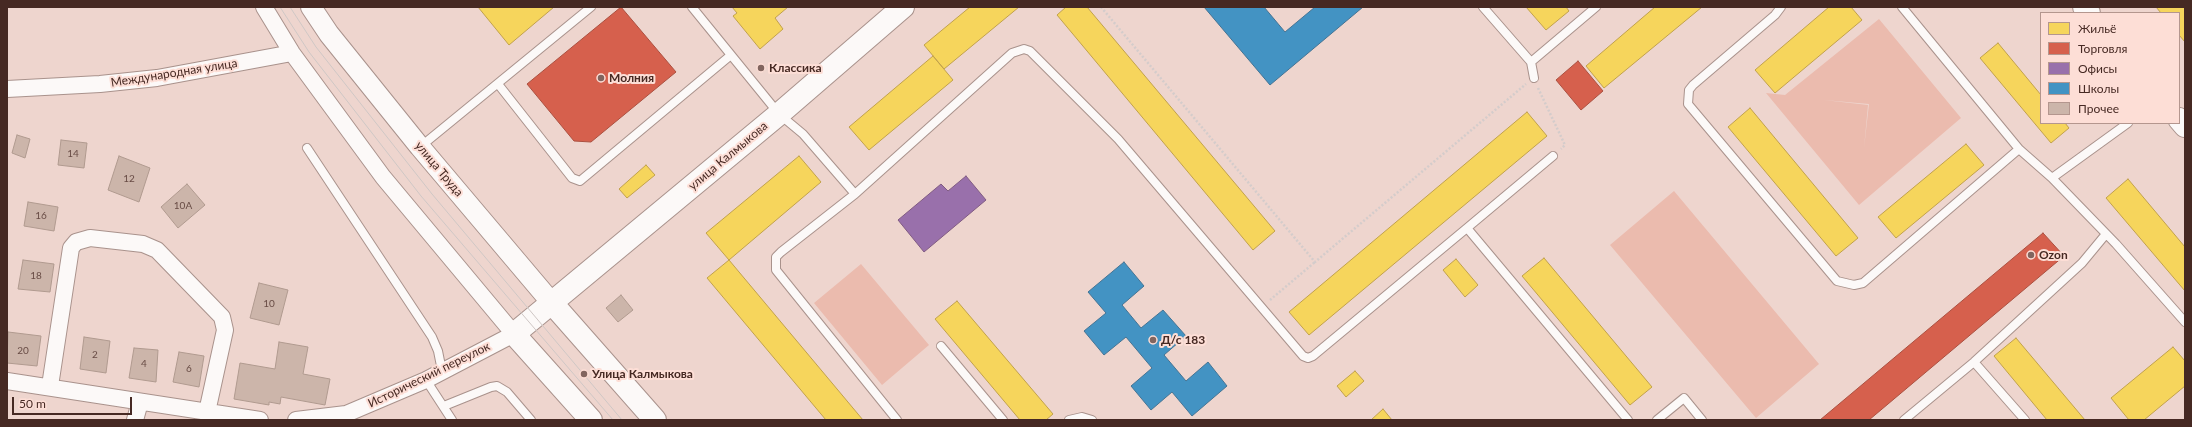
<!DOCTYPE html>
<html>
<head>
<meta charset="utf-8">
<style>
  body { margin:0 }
  #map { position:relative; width:2192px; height:427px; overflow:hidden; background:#eed5ce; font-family:Lato,sans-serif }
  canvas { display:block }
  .frame { position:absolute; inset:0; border:8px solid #462923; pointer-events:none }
  .legend { position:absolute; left:2040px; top:12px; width:140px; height:112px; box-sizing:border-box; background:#fdded6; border:1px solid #b4968e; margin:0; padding:5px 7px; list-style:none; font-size:12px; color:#462923 }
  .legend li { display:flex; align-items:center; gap:8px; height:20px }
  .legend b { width:20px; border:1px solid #b4968e }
  .scale { position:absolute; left:12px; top:397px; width:120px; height:18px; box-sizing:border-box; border:2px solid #462923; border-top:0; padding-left:5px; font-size:12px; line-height:14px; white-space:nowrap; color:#462923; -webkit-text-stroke:3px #fdded6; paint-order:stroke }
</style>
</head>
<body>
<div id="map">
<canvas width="2192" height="427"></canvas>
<div class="frame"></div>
<ul class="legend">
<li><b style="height:11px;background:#f6d55c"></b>Жильё</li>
<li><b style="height:11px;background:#d6604d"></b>Торговля</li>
<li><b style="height:11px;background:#9970ab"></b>Офисы</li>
<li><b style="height:11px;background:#4393c3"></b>Школы</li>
<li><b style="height:11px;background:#ccb5aa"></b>Прочее</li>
</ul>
<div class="scale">50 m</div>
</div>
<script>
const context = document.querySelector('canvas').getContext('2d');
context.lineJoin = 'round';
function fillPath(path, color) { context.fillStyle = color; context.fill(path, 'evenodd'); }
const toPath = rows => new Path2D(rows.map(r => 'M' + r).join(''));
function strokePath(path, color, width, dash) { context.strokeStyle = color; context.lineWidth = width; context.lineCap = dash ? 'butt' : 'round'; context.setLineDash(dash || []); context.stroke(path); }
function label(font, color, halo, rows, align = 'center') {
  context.font = font + ' Lato,sans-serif'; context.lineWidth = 4; context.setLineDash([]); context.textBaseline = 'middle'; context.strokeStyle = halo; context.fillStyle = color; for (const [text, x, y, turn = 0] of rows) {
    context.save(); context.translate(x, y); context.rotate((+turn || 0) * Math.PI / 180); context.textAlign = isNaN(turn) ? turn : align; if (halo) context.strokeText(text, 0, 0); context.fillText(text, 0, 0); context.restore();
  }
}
const green = toPath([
  [1879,19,1961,118,1859,205,1766,93,1785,95],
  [1824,100,1869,104,1864,148,1868,105],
  [1674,191,1819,364,1756,418,1610,245],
  [861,264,929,345,882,385,814,303]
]);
const homes = toPath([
  [478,7,554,7,509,45,478,7],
  [732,7,788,7,775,18,783,29,760,49,733,16,737,13,732,7],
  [970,7,1019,7,944,69,924,45,970,7],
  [1066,7,1087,7,1275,231,1253,250,1057,15,1066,7],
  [1526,7,1566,7,1569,11,1546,30,1526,7],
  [1655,7,1702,7,1604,88,1586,66,1655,7],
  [1829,7,1851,7,1862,20,1775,93,1755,70,1829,7],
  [2156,7,2185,7,2185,42,2179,35,2179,13,2161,13,2156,7],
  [1998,43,2041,95,2041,123,2065,123,2069,128,2051,143,1980,58,1998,43],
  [933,56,953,80,869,150,849,127,933,56],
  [1750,108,1858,238,1836,256,1728,127,1750,108],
  [1527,112,1547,136,1309,335,1289,312,1527,112],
  [1966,144,1984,165,1896,238,1878,217,1966,144],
  [799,156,821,182,729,260,706,233,799,156],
  [646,165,655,175,627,198,619,189,646,165],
  [2128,179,2185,247,2185,291,2106,198,2128,179],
  [1544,258,1652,387,1630,405,1522,276,1544,258],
  [1456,259,1478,285,1465,297,1443,270,1456,259],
  [729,260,863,420,826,420,707,278,729,260],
  [957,301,1053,414,1046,420,1020,420,935,319,957,301],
  [2016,338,2085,420,2047,420,1994,356,2016,338],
  [2173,347,2185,361,2185,386,2144,420,2129,420,2111,398,2173,347],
  [1355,371,1364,381,1346,397,1337,386,1355,371],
  [1383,409,1392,420,1371,420,1383,409]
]);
const shops = toPath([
  [621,7,676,72,591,142,574,141,527,84,621,7],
  [1578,61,1603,91,1581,110,1556,80,1578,61],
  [2043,233,2064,256,1869,420,1820,420,2043,233]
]);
const offices = toPath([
  [966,176,986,200,924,252,898,220,941,184,948,191,966,176]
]);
const schools = toPath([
  [1204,7,1264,7,1285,32,1315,7,1363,7,1270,85,1204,7],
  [1124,262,1144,286,1122,305,1141,328,1163,310,1186,336,1164,355,1186,381,1208,362,1227,386,1192,416,1172,392,1151,410,1131,386,1152,368,1126,337,1104,355,1084,331,1106,313,1088,292,1124,262]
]);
const building = toPath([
  [17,135,30,139,25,158,12,153,17,135],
  [61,140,87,143,84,168,58,165,61,140],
  [119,156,150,168,139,202,108,190,119,156],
  [187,184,205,205,178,228,161,207,187,184],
  [28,202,58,207,54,231,24,226,28,202],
  [23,260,54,264,50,292,18,289,23,260],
  [259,283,288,290,279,325,250,318,259,283],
  [621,295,633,310,618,322,606,308,621,295],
  [8,332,41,336,37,366,7,363,8,332],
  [84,337,110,341,106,373,80,369,84,337],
  [279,342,308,347,303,374,330,379,325,405,281,397,280,404,269,402,269,405,234,399,240,363,275,369,279,342],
  [134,348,158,350,156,382,129,378,134,348],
  [179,352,204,356,199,387,173,382,179,352]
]);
const path = toPath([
  [1101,7,1315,262,1526,84],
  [1538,88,1565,145,1561,149],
  [1270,300,1315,262]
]);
const service = toPath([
  [692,7,779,114,803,134,855,194,1012,53,1024,49,1030,51,1118,139,1303,356,1308,358,1313,356,1467,228,1628,420],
  [1483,7,1531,62,1534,78],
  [1781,7,1775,15,1693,85,1689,90,1688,104,1837,281,1854,285,1863,283,2019,149,2052,178,2116,244,2185,322],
  [1902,7,2019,149],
  [1531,62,1596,7],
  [498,84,572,178,580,181,731,55],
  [420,147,591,7],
  [307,148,432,337,438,351,442,371],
  [2052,178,2128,123],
  [855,194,781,252,776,257,776,270,897,420],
  [1467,228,1553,156],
  [941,346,1003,420],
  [1974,362,2025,420],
  [426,380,452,420],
  [444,406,491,387,497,386,507,392,531,420],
  [1069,420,1082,417,1092,420],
  [1657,420,1684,398,1702,420],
  [1904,420,1974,362,2082,263,2106,234]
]);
const minor = toPath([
  [264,7,292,53,383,177,514,334,426,380,346,414,296,420],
  [7,89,100,84,157,78,292,53],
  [7,381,260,420],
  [50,386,71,248,76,242,90,238,143,244,157,250,222,317,225,330,207,412],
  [135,420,140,402]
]);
const tertiary = toPath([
  [311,7,329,34,420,147,551,302]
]);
const secondary = toPath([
  [2084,7,2089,13],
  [2179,119,2185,126],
  [551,302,655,420],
  [591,420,514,334,779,114,903,7]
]);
const tram = toPath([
  [280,7,309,52,421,196,613,420],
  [290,7,316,47,432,194,622,420]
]);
const markers = [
  [761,68,4,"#81655f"],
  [601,78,4,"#81655f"],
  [2031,255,4,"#81655f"],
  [1153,340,4,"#81655f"],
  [584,374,4,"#81655f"]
];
const numberNames = [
  ["14",73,154],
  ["12",129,179],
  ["10А",183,206],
  ["16",41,216],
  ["18",36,276],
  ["10",269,304],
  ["20",23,351],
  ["2",95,355],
  ["4",144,364],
  ["6",189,369]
];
const poiNames = [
  ["Классика",769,68],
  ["Молния",609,78],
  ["Ozon",2039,255],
  ["Д/с 183",1161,340],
  ["Улица Калмыкова",592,374]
];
const streetNames = [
  ["Международная улица",174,73,-9],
  ["улица Калмыкова",728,156,-40],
  ["улица Труда",439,169,50],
  ["Исторический переулок",429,375,-26]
];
fillPath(green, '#ebbbae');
fillPath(homes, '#f6d55c');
strokePath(homes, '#c1a14b', 1);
fillPath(shops, '#d6604d');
strokePath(shops, '#ab5040', 1);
fillPath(offices, '#9970ab');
strokePath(offices, '#805b82', 1);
fillPath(schools, '#4393c3');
strokePath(schools, '#447393', 1);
fillPath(building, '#ccb5aa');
strokePath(building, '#b09a8f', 1);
strokePath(service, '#a9928c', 10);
strokePath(minor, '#a9928c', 18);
strokePath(tertiary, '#a9928c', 22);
strokePath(secondary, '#a9928c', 24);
strokePath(path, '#d4cccb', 2.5, [2, 2]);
strokePath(service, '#fcf9f8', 8);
strokePath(minor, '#fcf9f8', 16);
strokePath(tertiary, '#fcf9f8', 20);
strokePath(secondary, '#fcf9f8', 22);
strokePath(tram, '#cfc7c5', 1);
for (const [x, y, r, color] of markers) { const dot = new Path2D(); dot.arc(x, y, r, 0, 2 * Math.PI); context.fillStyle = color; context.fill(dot); strokePath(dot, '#fdded6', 1.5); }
label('10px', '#684c45', null, numberNames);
label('bold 12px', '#462923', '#fdded6', poiNames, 'left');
label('12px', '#462923', '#fdded6', streetNames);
</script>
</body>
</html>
